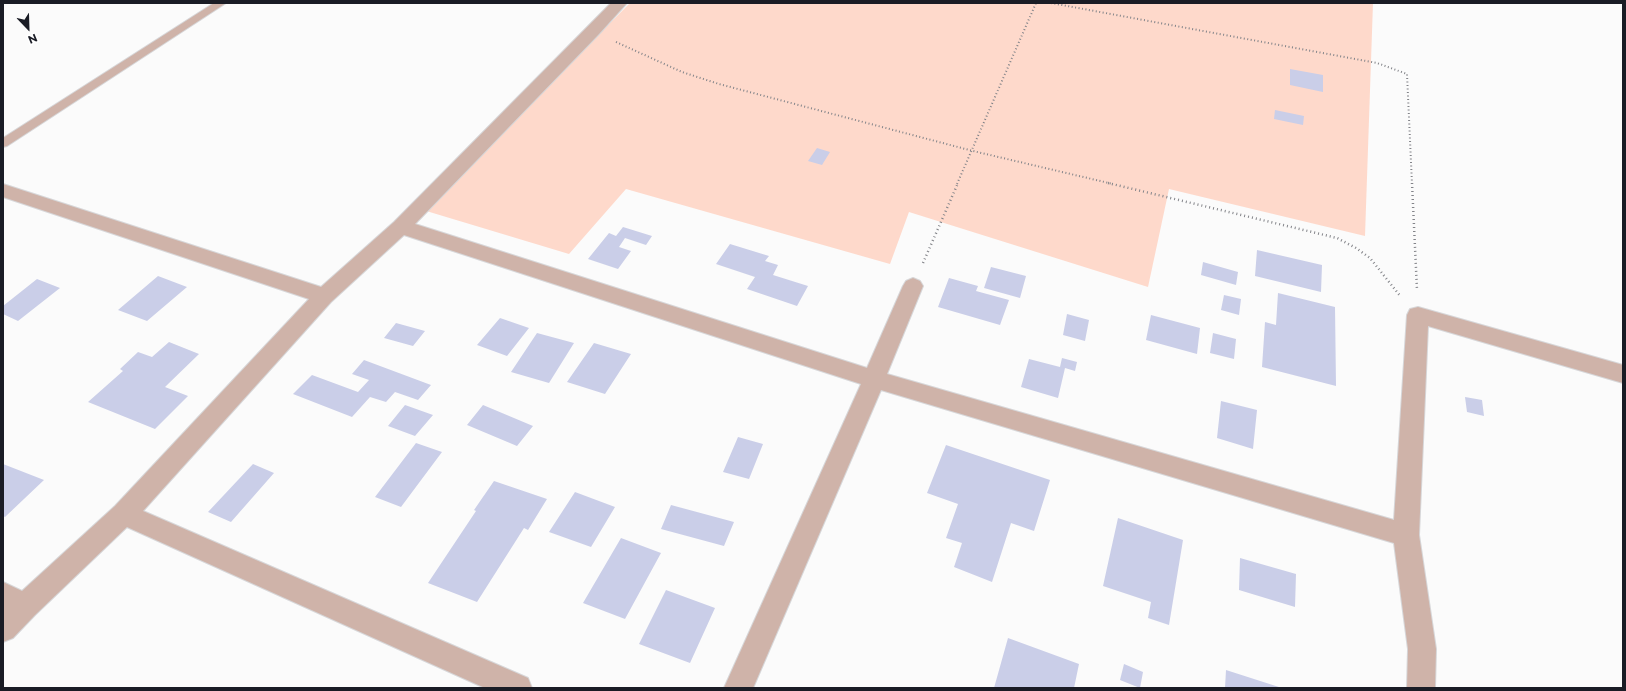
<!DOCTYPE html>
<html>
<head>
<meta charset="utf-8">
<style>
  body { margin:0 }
  #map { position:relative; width:1626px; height:691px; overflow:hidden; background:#fbfbfb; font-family:Montserrat,sans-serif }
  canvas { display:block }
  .frame { position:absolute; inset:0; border:4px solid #1a1c25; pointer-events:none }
  .north { position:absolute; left:8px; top:8px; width:40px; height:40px; -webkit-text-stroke:3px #fff; paint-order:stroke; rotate:157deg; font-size:11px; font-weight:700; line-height:16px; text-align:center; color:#1a1c25 }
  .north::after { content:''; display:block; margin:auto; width:14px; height:18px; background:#1a1c25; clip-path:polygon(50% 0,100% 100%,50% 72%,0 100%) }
</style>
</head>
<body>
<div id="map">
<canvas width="1626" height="691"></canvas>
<div class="frame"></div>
<div class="north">N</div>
</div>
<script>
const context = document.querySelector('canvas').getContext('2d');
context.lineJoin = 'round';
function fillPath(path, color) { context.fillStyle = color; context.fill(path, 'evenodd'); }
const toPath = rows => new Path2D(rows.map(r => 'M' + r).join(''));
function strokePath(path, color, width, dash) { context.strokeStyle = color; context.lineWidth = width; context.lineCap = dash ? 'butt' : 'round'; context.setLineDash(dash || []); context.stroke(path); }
const green = toPath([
  [630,3,1373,3,1365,236,1169,189,1148,287,909,212,890,264,626,189,569,254,423,210]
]);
const building = toPath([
  [1290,69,1323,75,1323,92,1290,85],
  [1275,110,1304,116,1303,125,1274,119],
  [817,148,830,152,822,165,808,161],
  [623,227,652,236,646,245,625,238,619,247,631,251,618,269,588,259,609,233,616,236],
  [730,244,769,256,765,261,778,265,773,275,808,286,797,306,747,289,755,277,716,264],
  [1257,250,1322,265,1321,292,1255,276],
  [1203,262,1238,272,1236,285,1201,275],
  [991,267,1026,276,1020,298,984,288],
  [158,276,187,287,147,321,118,310],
  [949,278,978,286,976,291,1009,300,1000,325,938,307],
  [37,279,60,288,18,321,3,314,3,306],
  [1278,293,1335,307,1336,386,1262,367,1265,322,1276,325],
  [1224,295,1241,299,1239,315,1221,310],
  [1067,314,1089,320,1085,341,1063,335],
  [1151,315,1200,328,1197,354,1146,340],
  [500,318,529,328,507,356,477,345],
  [396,323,425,331,413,346,384,338],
  [537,333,574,343,549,383,511,372],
  [1213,333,1236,339,1234,359,1210,353],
  [169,342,199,354,165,387,188,396,155,429,88,402,123,371,120,369,138,352,152,357],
  [594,343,631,354,605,394,567,382],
  [1062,358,1077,362,1075,371,1065,368,1058,398,1021,387,1029,359,1060,367],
  [364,360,431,385,418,400,395,392,386,402,370,397,352,417,293,394,312,375,358,392,369,380,352,374],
  [1465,397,1482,400,1484,416,1467,412],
  [1221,401,1257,410,1253,449,1217,438],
  [405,405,433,415,415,436,388,426],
  [483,405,533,426,517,446,467,425],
  [738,437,763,444,749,479,723,472],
  [416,443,442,452,401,507,375,497],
  [946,445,1050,480,1034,531,1011,523,992,582,954,567,962,543,946,538,958,504,927,493],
  [3,464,44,480,5,517,3,516],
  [253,464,274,473,231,522,208,512],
  [494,481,547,499,528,530,524,528,477,602,428,583,476,511,474,510],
  [575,492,615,507,591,547,549,532],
  [671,505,734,522,724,546,661,529],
  [1118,518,1183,540,1169,625,1148,618,1151,602,1103,586],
  [621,538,661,553,625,619,583,603],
  [1240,558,1296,574,1295,607,1239,590],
  [666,590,715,608,690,663,639,644],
  [1008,638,1079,664,1074,688,994,688],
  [1124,664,1143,672,1140,688,1120,680],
  [1226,670,1282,688,1225,688]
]);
const pathFar1 = toPath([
  [1051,3,1377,63,1407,74,1412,184],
  [616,42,682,72,719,84,973,151,1113,184],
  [957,184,1036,3]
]);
const path = toPath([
  [1108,183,1337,238,1356,248,1370,258,1401,297],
  [1412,183,1417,290],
  [923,263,958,183]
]);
const service = toPath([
  [214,3,226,3,7,146,3,147,3,138,214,3]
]);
const minor = toPath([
  [611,3,627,3,599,34,415,224,867,368,903,286,906,281,913,278,920,281,923,286,887,374,1394,520,1407,315,1410,309,1418,307,1623,365,1623,383,1428,326,1419,535,1436,649,1435,688,1407,688,1408,649,1394,543,881,390,753,688,724,688,861,384,404,235,331,302,143,511,528,678,532,688,485,688,127,527,35,615,13,638,3,642,3,582,22,591,115,506,309,299,3,197,3,184,321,287,394,222,611,3]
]);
fillPath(green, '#fed9cb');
fillPath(building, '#cacee8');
strokePath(service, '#d7d7d9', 2);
strokePath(minor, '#d7d7d9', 2);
strokePath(pathFar1, '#838489', 2, [1, 2.5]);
strokePath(path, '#838489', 2.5, [1, 3]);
fillPath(service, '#cfb3a9');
fillPath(minor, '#cfb3a9');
</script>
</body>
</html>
